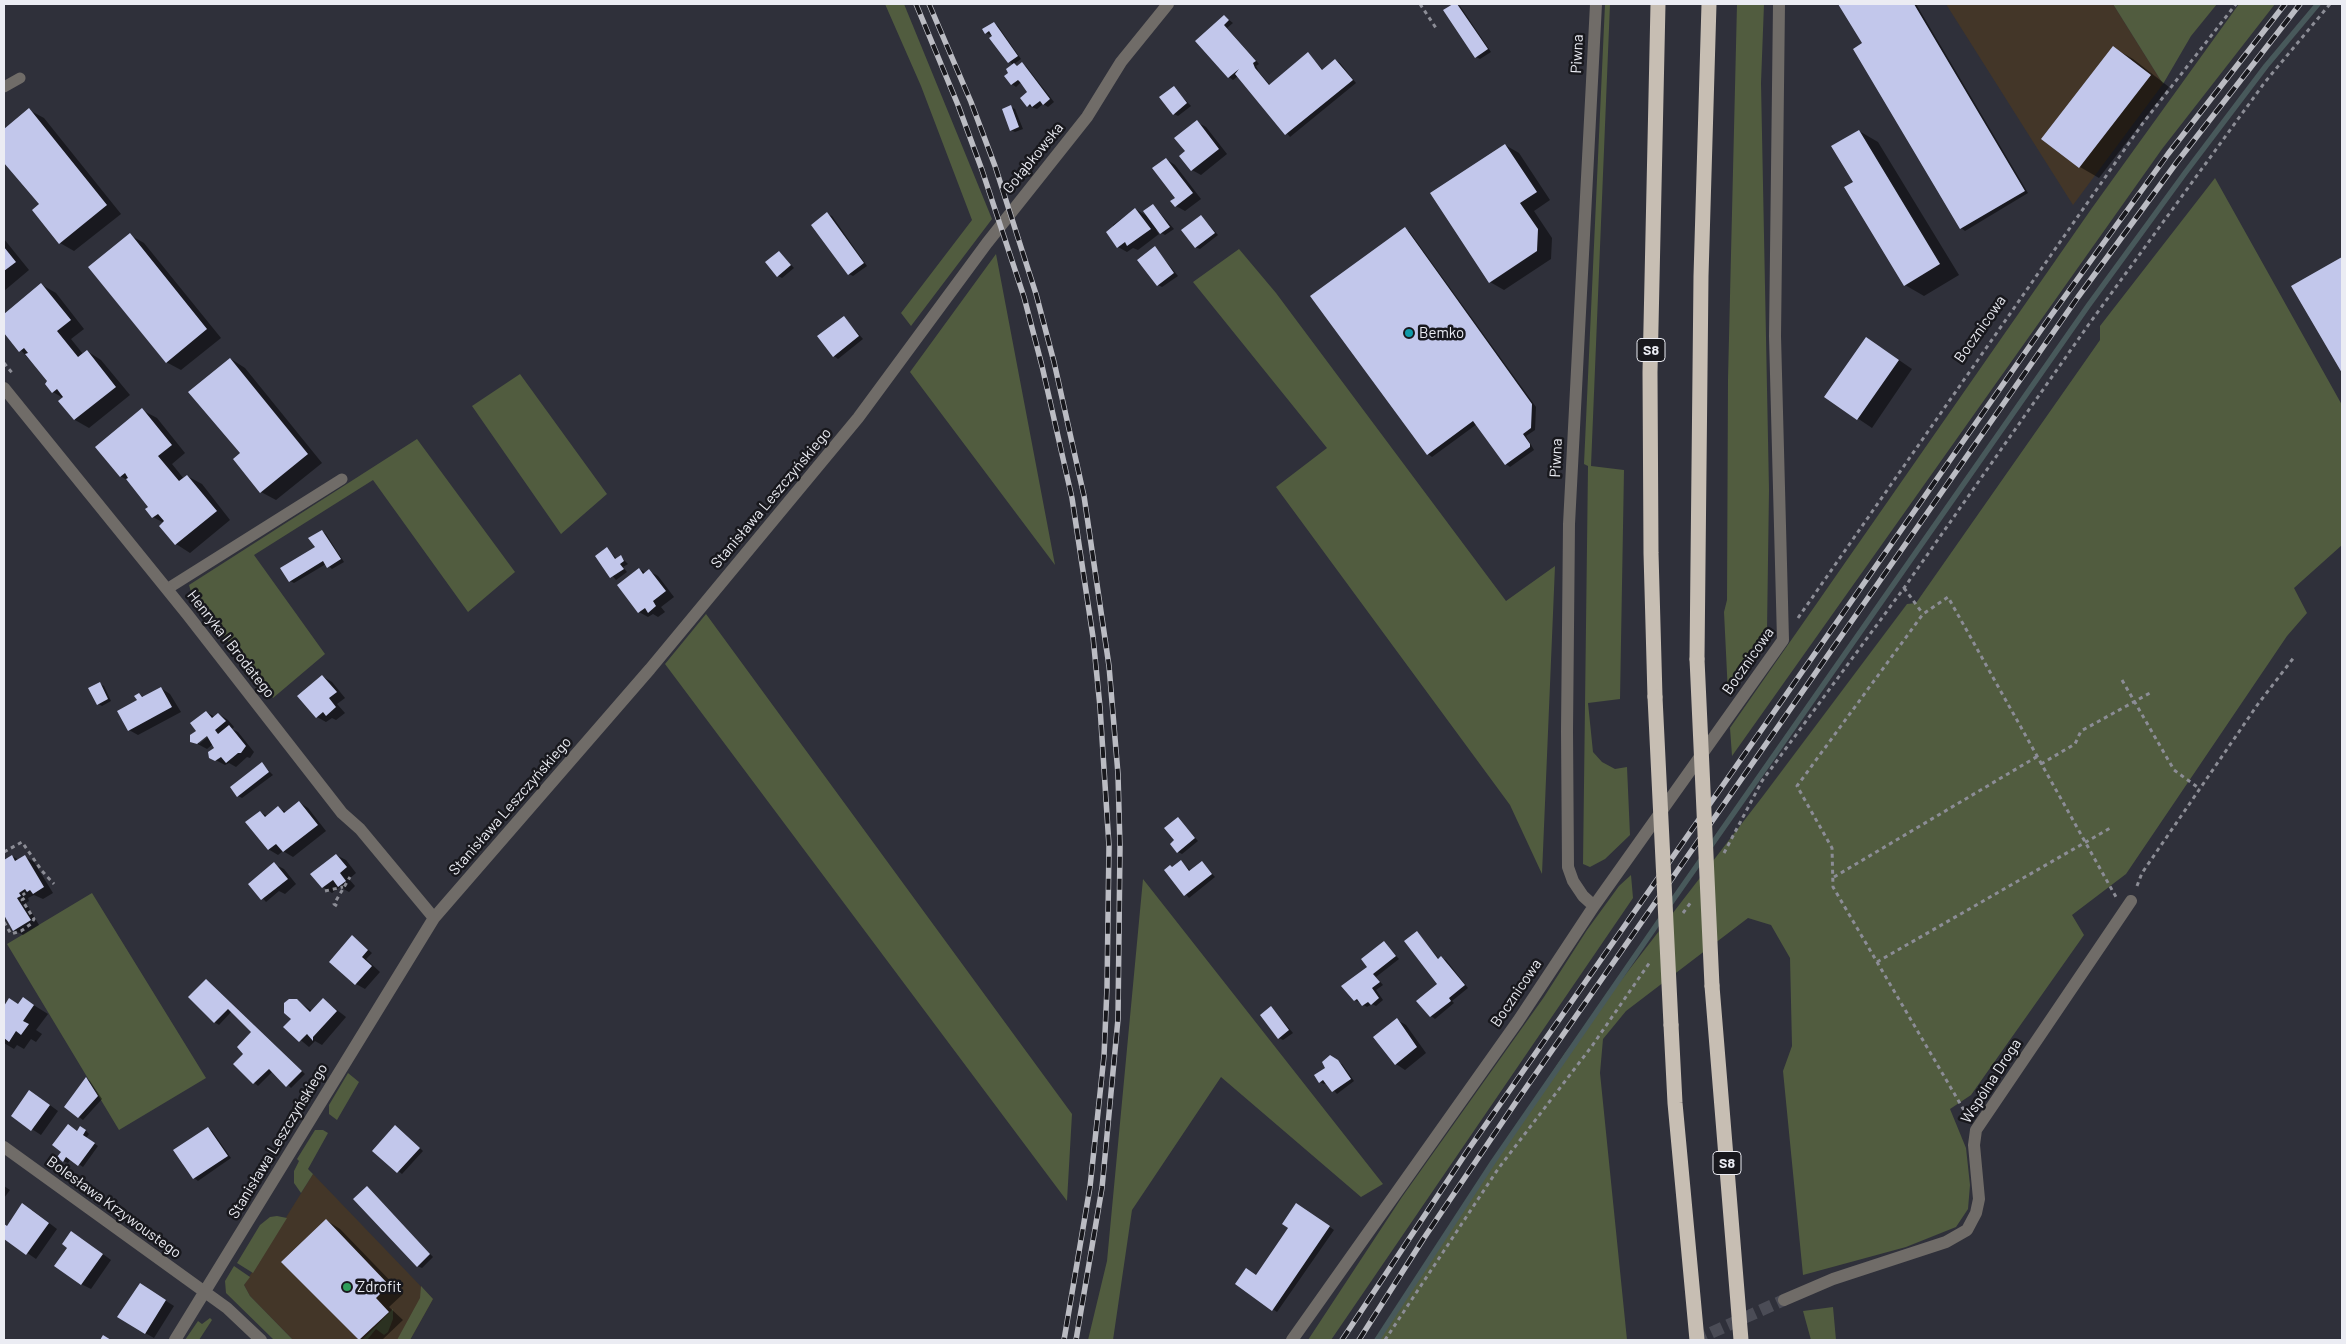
<!DOCTYPE html>
<html>
<head>
<meta charset="utf-8">
<style>
  body { margin:0 }
  #map { position:relative; width:2346px; height:1344px; overflow:hidden; background:#2f303a; font-family:Barlow,sans-serif }
  canvas { display:block }
  .frame { position:absolute; inset:0; border:5px solid #ebecf3; pointer-events:none }
</style>
</head>
<body>
<div id="map">
<canvas width="2346" height="1344"></canvas>
<div class="frame"></div>
</div>
<script>
const context = document.querySelector('canvas').getContext('2d');
context.lineJoin = 'round';
function fillPath(path, color) { context.fillStyle = color; context.fill(path, 'evenodd'); }
const toPath = rows => new Path2D(rows.map(r => 'M' + r).join(''));
function strokePath(path, color, width, dash) { context.strokeStyle = color; context.lineWidth = width; context.lineCap = dash ? 'butt' : 'round'; context.setLineDash(dash || []); context.stroke(path); }
function label(font, color, halo, rows, align = 'center') {
  context.font = font + ' Barlow,sans-serif'; context.lineWidth = 5; context.setLineDash([]); context.textBaseline = 'middle'; context.strokeStyle = halo; context.fillStyle = color; for (const [text, x, y, turn = 0] of rows) {
    context.save(); context.translate(x, y); context.rotate((+turn || 0) * Math.PI / 180); context.textAlign = isNaN(turn) ? turn : align; if (halo) context.strokeText(text, 0, 0); context.fillText(text, 0, 0); context.restore();
  }
}
const commercial = toPath([
  [1946,4,2113,4,2163,84,2073,205],
  [313,1174,433,1299,410,1340,293,1340,250,1296,244,1285]
]);
const green = toPath([
  [885,4,904,4,992,219,911,326,901,313,972,220,921,86],
  [1605,4,1610,4,1591,466,1624,470,1620,699,1588,703,1593,752,1602,762,1615,769,1627,767,1630,835,1605,859,1590,867,1583,864,1588,466,1584,464],
  [1737,4,1764,4,1761,83,1769,490,1767,631,1758,653,1728,694,1724,612,1727,600,1728,379],
  [2113,4,2217,4,2191,36,2163,84],
  [2239,4,2275,4,2162,149,1732,756,1730,728,2092,208],
  [2215,178,2342,405,2342,545,2294,588,2307,613,2287,636,2126,874,2072,915,2084,935,1971,1095,1950,1109,1966,1148,1970,1185,1968,1209,1956,1227,1906,1247,1803,1275,1783,1071,1792,1046,1790,958,1771,925,1748,918,1626,1011,1603,1039,1600,1073,1627,1340,1375,1340,1565,1053,1763,796,1907,604,1916,603,2100,340,2100,326],
  [1239,249,1276,293,1506,601,1555,566,1542,874,1510,805,1276,487,1327,448,1193,282],
  [996,254,1055,565,910,372],
  [520,374,607,494,561,534,472,406],
  [417,439,515,572,468,612,373,480,254,555,325,654,273,698,192,596,189,585],
  [706,614,1072,1114,1067,1201,665,664],
  [1631,875,1633,898,1331,1340,1308,1340,1402,1197,1544,997,1587,930,1619,886],
  [1143,879,1383,1184,1361,1197,1221,1077,1132,1210,1113,1340,1088,1340,1107,1261],
  [92,893,206,1078,119,1130,7,944],
  [348,1073,359,1082,337,1120,329,1114,329,1105],
  [315,1130,323,1130,328,1133,308,1169,313,1174,301,1193,294,1183,294,1171,299,1161,297,1159],
  [277,1216,287,1218,253,1273,237,1263,260,1225,270,1217],
  [234,1266,250,1277,244,1285,250,1296,293,1340,274,1340,226,1293,225,1281],
  [421,1286,433,1299,410,1340,397,1340,420,1298],
  [1833,1307,1836,1340,1811,1340,1803,1311],
  [393,1309,393,1319,388,1332,384,1335,376,1329,367,1340,362,1340],
  [210,1318,212,1320,199,1340,185,1340,198,1321,202,1324]
]);
const shadow = toPath([
  [1455,4,1460,6,1491,52,1480,59,1476,57,1445,11],
  [1840,4,1916,4,2028,193,1965,231,1961,228,1863,44],
  [1224,16,1233,23,1227,28,1259,64,1256,66,1259,72,1270,85,1308,54,1323,70,1335,60,1340,63,1356,83,1290,137,1238,76,1233,80,1229,77,1196,41],
  [994,23,998,26,1021,59,1014,64,1018,67,1022,64,1026,66,1054,102,1048,107,1043,104,1037,109,1028,106,1029,92,1021,82,1016,87,1012,84,1013,65,991,39,994,36,992,34,990,35,986,33],
  [2114,48,2133,59,2169,87,2099,178,2080,167],
  [1174,88,1191,106,1178,116,1174,114],
  [1011,107,1015,109,1023,129,1015,132,1011,130],
  [29,110,44,118,121,214,74,251,60,243,40,204,4,160,4,131],
  [1197,122,1206,127,1227,154,1201,175,1192,170,1186,151],
  [1859,131,1878,142,1959,275,1924,296,1905,285,1855,183],
  [1505,145,1519,153,1550,200,1534,211,1552,238,1551,259,1504,290,1490,282],
  [1166,159,1175,165,1201,199,1185,211,1176,206,1176,198],
  [1153,205,1174,229,1165,235,1156,230,1159,234,1138,250,1133,248,1127,252,1118,247,1113,225,1135,209,1149,217],
  [827,214,832,216,867,266,853,276,849,274],
  [1201,216,1218,235,1200,249,1195,247],
  [1405,229,1409,231,1536,407,1535,430,1526,436,1534,450,1510,467,1506,464,1477,424,1432,457,1428,454],
  [130,235,144,243,221,338,181,370,166,362],
  [4,239,29,270,4,291],
  [1155,248,1178,276,1162,287,1158,285],
  [779,252,794,268,782,278,778,276],
  [2342,258,2342,371,2293,287],
  [42,285,56,293,84,329,71,339,83,354,87,351,101,360,130,395,89,428,75,420,60,401,63,398,53,392,49,382,4,331,4,315],
  [844,317,863,339,838,359,834,356],
  [1880,347,1912,369,1872,428,1826,397],
  [231,359,245,368,322,463,276,500,261,492,235,459,242,454],
  [142,410,157,418,185,453,172,464,184,479,187,476,202,484,230,520,190,553,176,544,164,523,153,517,150,507,129,481,120,476],
  [322,531,326,534,344,562,332,569,326,564,294,583,290,581,316,548],
  [607,549,617,559,621,557,628,564,623,567,627,572,616,580,596,557],
  [639,569,646,573,649,571,658,576,674,597,661,607,665,612,658,617,653,614,648,617,639,612],
  [322,676,332,682,345,698,337,704,345,713,336,720,332,718,326,722,317,717],
  [100,684,104,686,111,701,102,706,98,704],
  [161,688,170,694,181,712,138,735,129,730,139,694,144,697],
  [206,712,215,717,219,714,228,720,234,727,232,729,238,732,254,752,250,758,247,757,236,767,229,763,225,765,210,757,215,748,213,744,207,749,192,741],
  [211,731,213,733,199,744,199,741],
  [262,764,273,775,242,798,238,796],
  [299,802,308,808,326,831,293,857,283,851,278,855,268,849,260,812,267,816,278,808,286,812],
  [1178,819,1198,841,1182,854,1178,852],
  [336,855,346,860,356,873,349,879,355,886,349,892,340,887,332,893,323,887],
  [12,856,19,860,25,857,34,862,53,893,43,899,34,895,28,898,29,901,26,903,39,925,23,935,14,930,4,913,4,861],
  [1181,862,1191,871,1202,863,1215,877,1189,898,1165,870,1173,868],
  [274,864,284,869,296,884,285,894,279,891,266,902,250,884],
  [1417,932,1439,959,1441,958,1446,960,1468,988,1452,1001,1454,1003,1435,1019,1431,1016,1439,984],
  [356,939,372,953,366,959,380,972,365,989,356,984],
  [1384,943,1399,959,1376,977,1383,985,1376,990,1383,1000,1376,1006,1372,1004,1367,1007,1355,1000,1343,986,1369,967],
  [207,980,305,1074,291,1088,273,1071,258,1086,234,1064,245,1054,253,1032,232,1011,219,1025,214,1022],
  [24,999,48,1014,36,1030,42,1034,36,1042,31,1039,24,1049,17,1045,14,1049,4,1043,4,1008,9,1000,19,1005],
  [323,999,346,1017,322,1045,315,1041,309,1047,285,1027,292,1019,296,1000,312,1011],
  [1272,1008,1293,1033,1283,1040,1279,1038],
  [1397,1020,1406,1025,1426,1053,1405,1070,1396,1064],
  [1330,1057,1342,1064,1354,1081,1337,1094,1327,1083,1324,1084,1320,1082],
  [87,1079,90,1081,102,1099,83,1120,79,1117],
  [39,1097,58,1111,41,1135,12,1116],
  [208,1128,212,1131,231,1158,198,1181,194,1178],
  [399,1129,423,1151,402,1174,374,1151],
  [85,1130,89,1134,86,1138,98,1146,83,1167,71,1159,68,1163,63,1161,78,1132],
  [4,1186,10,1190,4,1198],
  [367,1188,433,1257,422,1268,417,1266],
  [1301,1207,1334,1230,1277,1312,1237,1284,1256,1276,1290,1228],
  [32,1210,57,1229,36,1259,4,1237,4,1226,7,1227],
  [326,1220,340,1229,403,1294,389,1307,403,1320,382,1340,359,1340,283,1262],
  [81,1238,111,1260,91,1289,81,1284],
  [149,1290,174,1306,154,1338,145,1333]
]);
const stream = toPath([
  [1710,847,2088,306,2185,173,2266,66,2318,4],
  [1668,907,1703,857],
  [1377,1340,1493,1162,1662,917]
]);
const building = toPath([
  [1453,4,1457,4,1488,49,1475,58,1443,10],
  [1838,4,1914,4,2025,191,1960,229,1853,49,1862,43],
  [1224,15,1229,20,1224,25,1256,61,1253,63,1255,68,1269,85,1308,52,1322,70,1335,59,1353,80,1285,135,1235,74,1239,69,1228,78,1195,41],
  [994,22,1018,56,1008,63,989,38,992,36,989,31,985,34,982,29],
  [2113,46,2151,75,2079,168,2041,139],
  [1022,62,1050,99,1043,105,1040,101,1032,107,1030,104,1027,107,1020,98,1027,92,1020,82,1018,80,1011,85,1004,76,1008,73,1006,69,1014,63,1017,66],
  [1174,86,1187,103,1173,115,1159,97],
  [1011,105,1019,127,1010,131,1002,109],
  [29,108,107,205,59,244,32,210,39,204,4,163,4,129],
  [1197,120,1219,149,1191,171,1179,156,1185,151,1174,138],
  [1859,130,1940,264,1904,286,1844,187,1853,182,1831,146],
  [1505,144,1537,192,1520,203,1538,229,1537,251,1489,283,1430,193],
  [1166,158,1193,193,1175,207,1170,201,1175,198,1152,168],
  [1153,204,1170,227,1160,234,1143,211],
  [1135,208,1151,229,1127,246,1125,242,1117,248,1106,232],
  [827,212,864,263,848,275,811,225],
  [1201,215,1215,233,1195,248,1181,230],
  [1405,227,1532,404,1531,428,1523,434,1530,444,1530,447,1505,465,1473,421,1427,455,1310,296],
  [130,233,207,329,166,363,88,267],
  [1155,246,1174,273,1157,286,1137,260],
  [4,247,16,262,4,271],
  [779,251,791,265,777,277,765,262],
  [2342,257,2342,373,2291,286],
  [41,283,71,320,57,331,78,357,87,350,116,387,74,420,58,401,63,397,57,389,52,393,45,384,47,381,25,354,28,353,24,348,19,352,4,333,4,314],
  [844,316,859,336,833,357,817,336],
  [1866,337,1899,360,1857,420,1824,397],
  [230,358,308,454,260,493,233,459,240,453,188,392],
  [142,408,172,445,158,456,179,481,187,475,217,511,175,545,159,526,164,521,158,514,152,518,145,509,148,507,126,479,128,478,125,473,120,477,95,447],
  [322,530,341,559,327,568,323,561,289,582,280,568,315,547,308,538],
  [607,547,615,559,621,555,624,561,620,564,624,569,610,578,595,556],
  [639,568,643,574,649,569,666,591,653,601,656,606,648,613,645,608,638,613,617,585],
  [322,675,337,692,329,698,336,707,326,716,323,712,316,718,297,696],
  [100,682,108,699,97,705,88,688],
  [161,687,172,707,128,731,117,711,137,700,134,696,139,693,142,697],
  [206,711,212,718,218,713,226,721,215,730,218,734,229,725,246,746,241,753,238,753,226,763,221,757,215,761,209,758,208,752,214,748,207,736,197,744,190,742,190,735,196,731,190,723],
  [262,762,269,772,237,797,230,787],
  [299,801,318,825,283,852,276,844,268,850,245,822,260,811,265,817,278,806,284,813],
  [1178,817,1195,838,1177,853,1170,844,1174,840,1164,828],
  [336,854,347,867,340,873,346,881,338,887,333,880,322,888,310,874],
  [12,855,15,861,25,855,44,887,33,894,30,890,27,892,25,889,19,893,21,896,17,898,31,920,13,931,4,915,4,860],
  [1181,860,1189,871,1202,861,1212,874,1184,896,1164,870,1170,865,1172,867],
  [274,862,288,879,261,900,248,884],
  [1417,931,1438,959,1441,956,1465,985,1449,998,1451,1001,1430,1017,1416,1001,1437,984,1404,941],
  [352,935,368,950,362,957,372,966,355,985,329,962],
  [1384,941,1396,956,1373,974,1380,982,1372,988,1379,998,1371,1005,1368,1002,1362,1006,1357,999,1354,1001,1341,986,1367,967,1361,959],
  [206,979,302,1071,286,1087,269,1069,253,1084,233,1064,243,1054,237,1047,251,1032,228,1009,214,1023,188,997],
  [23,997,34,1005,23,1021,29,1024,21,1035,16,1031,9,1042,4,1038,4,1006,9,998,18,1004],
  [323,998,337,1011,313,1037,313,1041,307,1034,299,1042,283,1027,291,1019,284,1013,284,1003,289,999,297,999,310,1012],
  [1271,1006,1289,1030,1278,1039,1260,1015],
  [1397,1018,1417,1047,1395,1065,1373,1037],
  [1330,1055,1338,1060,1351,1079,1332,1092,1323,1080,1319,1083,1314,1075,1325,1068,1322,1062],
  [86,1077,98,1096,78,1118,64,1107],
  [29,1090,50,1105,31,1131,11,1116],
  [68,1124,77,1131,80,1126,86,1130,83,1135,95,1143,78,1166,66,1157,63,1162,57,1157,61,1152,52,1145],
  [395,1125,420,1148,397,1173,372,1151],
  [208,1127,228,1156,193,1179,173,1150],
  [367,1186,430,1254,417,1267,353,1199],
  [22,1203,49,1223,26,1255,4,1239,4,1224,7,1226],
  [1296,1203,1330,1226,1272,1311,1235,1284,1246,1268,1256,1275,1288,1228,1282,1224],
  [326,1219,389,1285,376,1298,389,1312,359,1340,281,1262],
  [71,1231,103,1254,81,1285,54,1266,67,1248,62,1244],
  [140,1283,166,1300,145,1334,117,1317],
  [103,1335,111,1340,100,1340]
]);
const minorTunnel = toPath([
  [1695,1340,1784,1300]
]);
const path = toPath([
  [1420,4,1436,28],
  [4,363,13,374],
  [1904,588,1923,614],
  [1798,618,2143,123,2236,4],
  [2122,680,2174,770,2200,789],
  [2041,764,2075,744,2081,731,2150,693],
  [4,852,22,842,42,871,54,884],
  [1724,853,1762,781,1904,588,2089,324,2265,82,2330,4],
  [1834,877,2038,756],
  [2137,886,2142,873,2258,704,2295,656],
  [325,891,343,887],
  [337,906,334,904,350,877],
  [1683,913,1691,902],
  [4,922,11,934,21,931,31,924,34,919,22,900,26,897,23,893],
  [1877,962,2112,827],
  [1968,1117,1833,887,1832,848,1797,786,1923,614,1948,597,2116,897],
  [1385,1340,1498,1169,1592,1046,1650,962]
]);
const service = toPath([
  [4,87,20,78],
  [167,589,342,479]
]);
const minor = toPath([
  [4,388,187,614,342,813,360,829,434,918],
  [1594,906,1583,896,1573,881,1568,867,1567,731,1569,524,1596,4],
  [4,1147,227,1308,261,1340],
  [1784,1300,1833,1279,1946,1242,1967,1230,1976,1213,1979,1199,1974,1145,1976,1130,2131,901],
  [175,1340,434,918,650,669,858,418,987,243,1087,117,1121,62,1168,4],
  [1292,1340,1518,1021,1594,906,1783,640,1775,336,1779,4]
]);
const motorway = toPath([
  [1697,659,1701,276,1709,4],
  [1655,697,1651,553,1650,372,1658,4],
  [1712,986,1741,1340],
  [1671,1025,1675,1103,1697,1340]
]);
const rail = toPath([
  [916,4,958,105,982,170,1024,297,1042,366,1072,498,1093,637,1100,707,1109,846,1107,988,1104,1056,1090,1187,1064,1340],
  [929,4,971,102,995,166,1036,294,1054,362,1084,496,1109,666,1118,774,1120,847,1118,1019,1102,1188,1076,1340],
  [1342,1340,1468,1150,2050,317,2168,154,2285,4],
  [1359,1340,1424,1238,1516,1102,2078,297,2177,162,2300,4]
]);
const motorwayBridge = toPath([
  [1697,659,1712,986],
  [1655,697,1671,1025]
]);
const markers = [
  [1409,333,5,"#0f9aa8"],
  [347,1287,5,"#2e9e5b"]
];
const shields = [
  [1651,350,28],
  [1727,1163,28]
];
const shieldNames = [
  ["S8",1651,350],
  ["S8",1727,1163]
];
const streetNames = [
  ["Piwna",1577,54,-87],
  ["Gołąbkowska",1033,158,-51],
  ["Bocznicowa",1980,329,-55],
  ["Piwna",1556,458,-87],
  ["Stanisława Leszczyńskiego",771,498,-50],
  ["Henryka I Brodatego",231,644,52],
  ["Bocznicowa",1748,661,-55],
  ["Stanisława Leszczyńskiego",510,806,-49],
  ["Bocznicowa",1516,993,-56],
  ["Wspólna Droga",1991,1081,-57],
  ["Stanisława Leszczyńskiego",278,1141,-59],
  ["Bolesława Krzywoustego",114,1207,36]
];
const poiNames = [
  ["Bemko",1419,333],
  ["Zdrofit",357,1287]
];
fillPath(commercial, '#433628');
fillPath(green, '#515c3f');
fillPath(shadow, '#0007');
strokePath(stream, '#48595b', 5.5);
fillPath(building, '#c2c7eb');
strokePath(minorTunnel, '#4b4c56', 12, [12, 6]);
strokePath(path, '#8c8d96', 3, [4, 4]);
strokePath(service, '#706c68', 11);
strokePath(minor, '#706c68', 12);
strokePath(motorway, '#c7beb3', 15);
strokePath(rail, '#bbbcc3', 5.5);
strokePath(rail, '#18181d', 4, [11]);
strokePath(motorwayBridge, '#c7beb3', 15);
for (const [x, y, r, color] of markers) { const dot = new Path2D(); dot.arc(x, y, r, 0, 2 * Math.PI); context.fillStyle = color; context.fill(dot); strokePath(dot, '#18181d', 2); }
for (const [x, y, w] of shields) { const box = new Path2D(); box.roundRect(x - w / 2, y - 11.5, w, 23, 4); context.fillStyle = '#18181d'; context.fill(box); strokePath(box, '#ebecf3', 1); }
label('bold 14px', '#ebecf3', null, shieldNames);
label('15px', '#ebecf3', '#18181d', streetNames);
label('15px', '#ebecf3', '#18181d', poiNames, 'left');
</script>
</body>
</html>
